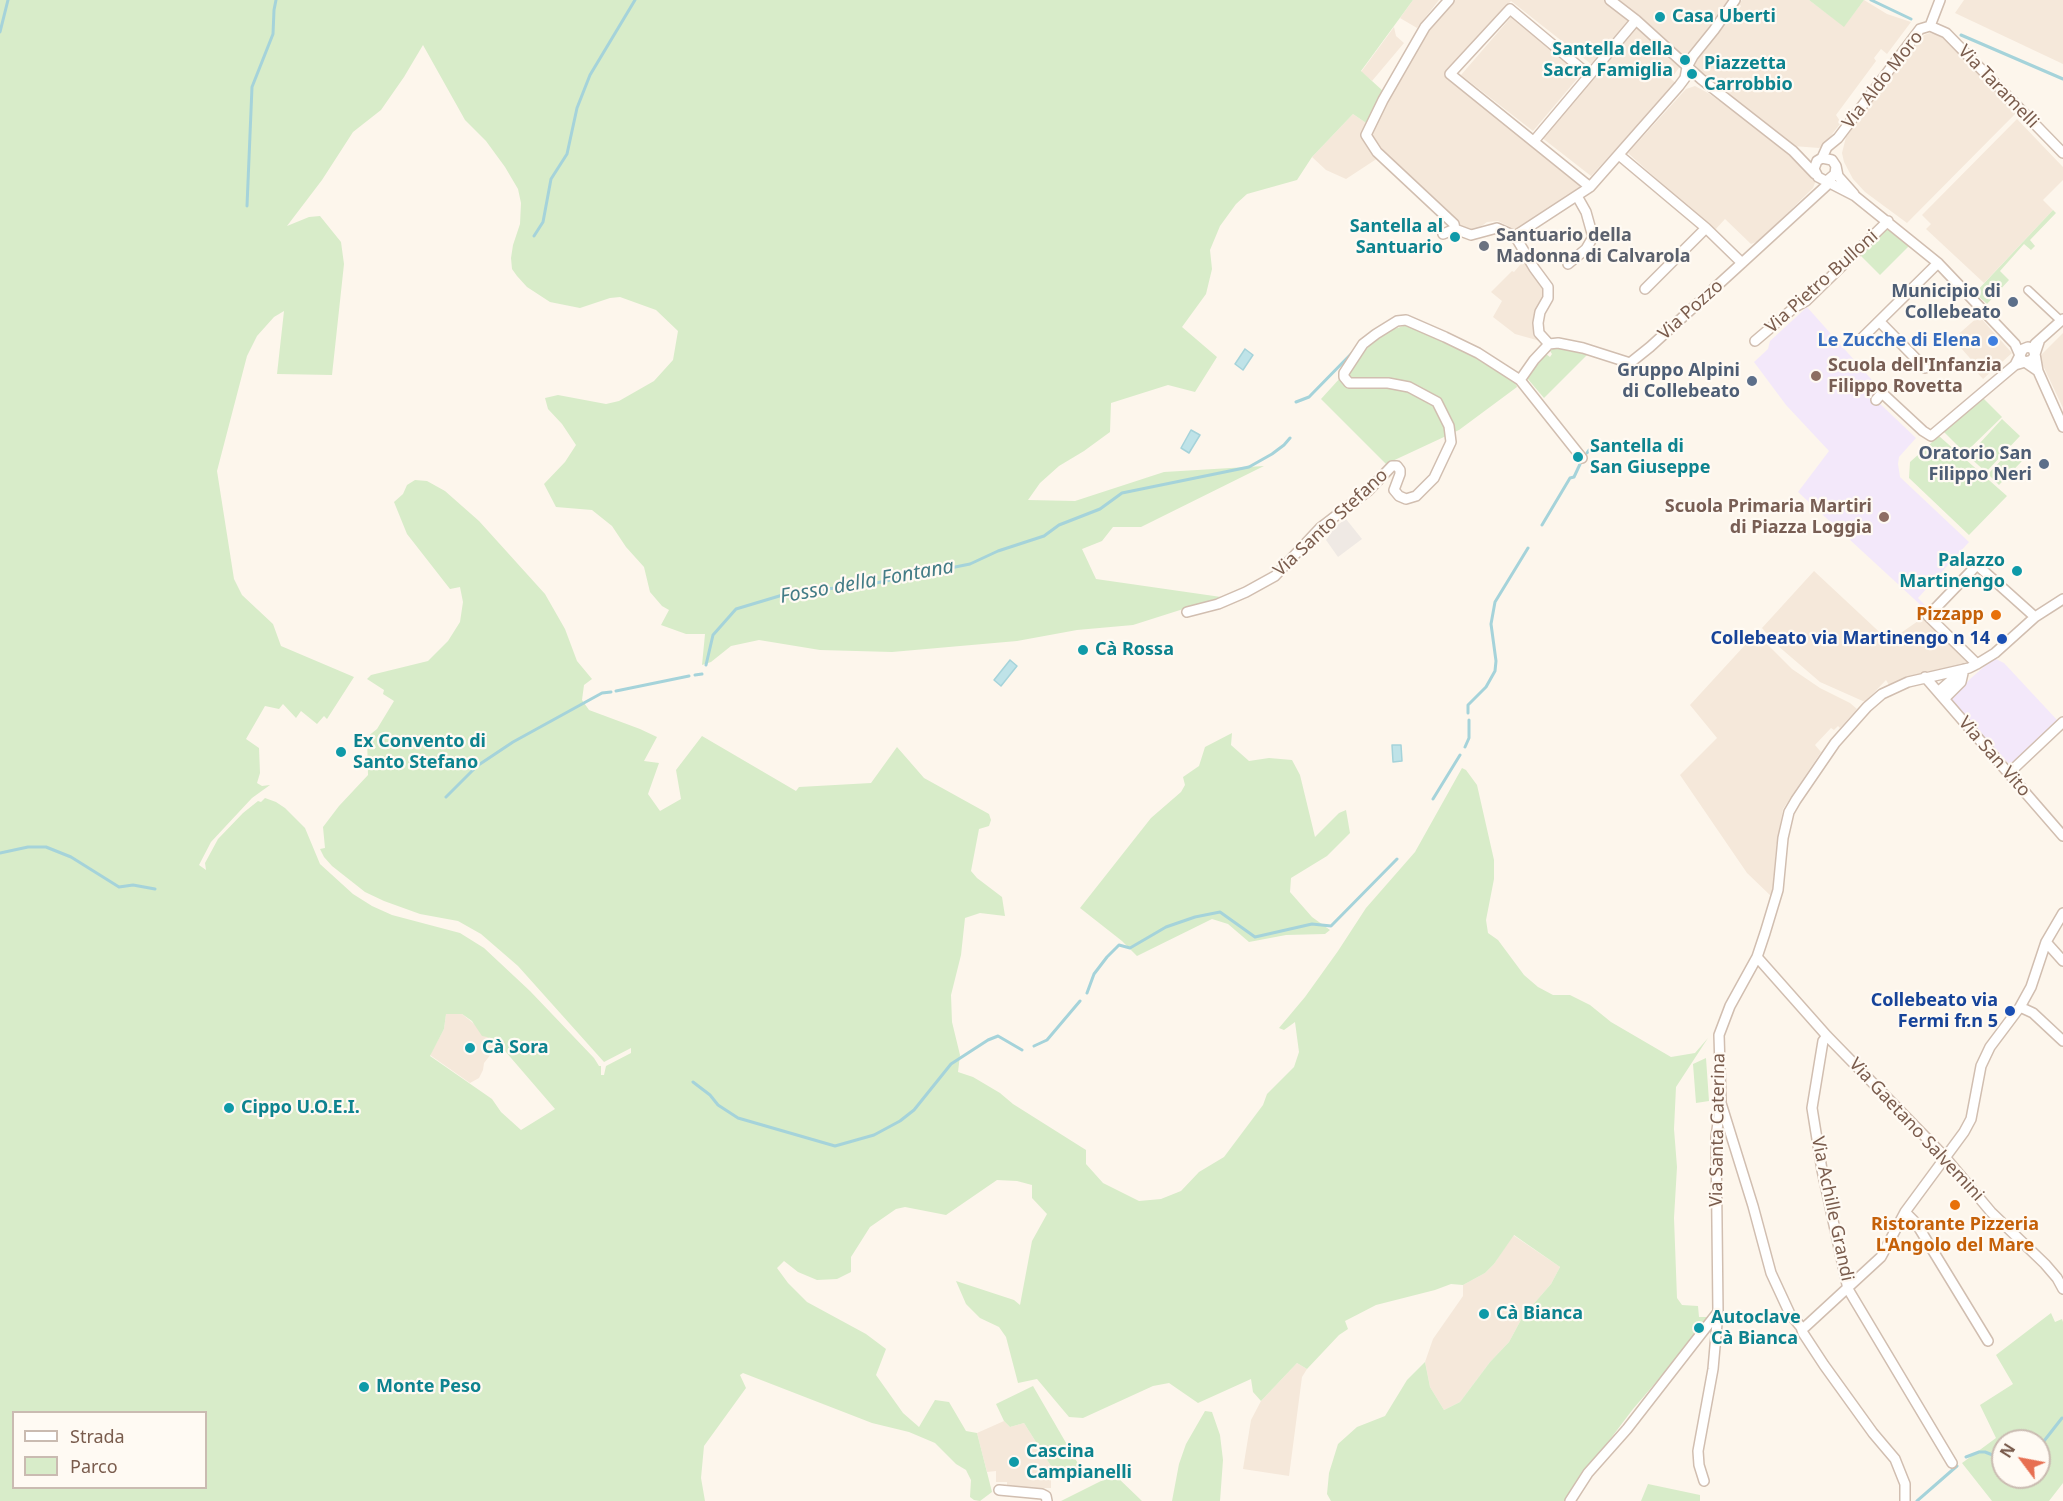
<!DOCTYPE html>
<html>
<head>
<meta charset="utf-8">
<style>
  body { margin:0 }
  #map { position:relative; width:2063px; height:1501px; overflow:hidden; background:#fdf6ec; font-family:"Noto Sans",sans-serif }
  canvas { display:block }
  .legend { position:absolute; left:12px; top:1411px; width:195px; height:78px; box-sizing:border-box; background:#fffaf3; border:2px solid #cabbb1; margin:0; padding:8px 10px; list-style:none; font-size:18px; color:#7a5c4d }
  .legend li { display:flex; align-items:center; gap:12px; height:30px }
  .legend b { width:30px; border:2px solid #cabbb1 }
  .north { position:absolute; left:1991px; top:1429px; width:60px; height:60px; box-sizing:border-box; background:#fffaf3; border:2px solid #cabbb1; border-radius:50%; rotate:302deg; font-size:16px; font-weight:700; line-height:24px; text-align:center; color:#7a5c4d }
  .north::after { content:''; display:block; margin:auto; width:21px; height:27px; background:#e76f51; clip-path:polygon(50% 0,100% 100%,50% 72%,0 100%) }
</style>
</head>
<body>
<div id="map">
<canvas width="2063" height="1501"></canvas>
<ul class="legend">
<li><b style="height:8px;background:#fff"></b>Strada</li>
<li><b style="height:16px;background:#d8ecc9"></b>Parco</li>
</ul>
<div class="north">N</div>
</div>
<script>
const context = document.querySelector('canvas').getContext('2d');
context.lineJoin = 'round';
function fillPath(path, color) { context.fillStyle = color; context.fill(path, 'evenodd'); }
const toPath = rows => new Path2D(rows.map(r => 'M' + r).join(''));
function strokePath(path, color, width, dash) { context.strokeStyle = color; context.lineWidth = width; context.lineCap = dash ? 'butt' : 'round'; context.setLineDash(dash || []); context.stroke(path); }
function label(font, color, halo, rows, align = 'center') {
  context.font = font + ' "Noto Sans",sans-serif'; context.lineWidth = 4.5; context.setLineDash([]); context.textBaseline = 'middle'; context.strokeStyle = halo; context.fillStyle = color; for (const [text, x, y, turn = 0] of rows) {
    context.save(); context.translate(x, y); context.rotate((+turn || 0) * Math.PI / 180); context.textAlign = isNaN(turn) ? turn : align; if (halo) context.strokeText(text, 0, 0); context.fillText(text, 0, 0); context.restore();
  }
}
const residential = toPath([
  [1413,0,1439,0,1417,28,1400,18],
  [1455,0,1607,0,1632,18,1591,64,1511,1,1445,75,1586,181,1585,190,1518,231,1498,221,1487,222,1469,235,1378,158,1346,179,1326,170,1312,157,1353,114,1369,125,1428,31],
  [1619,0,1729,0,1703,40,1685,60],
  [1742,0,1809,0,1844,26,1864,0,1887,14,1911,22,1887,54,1881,49,1874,58,1876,61,1836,115,1840,121,1840,124,1823,146,1819,148,1793,146,1691,65,1726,16,1733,19,1741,6,1739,4],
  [1964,0,2063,0,2063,64,1955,13],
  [1512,16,1582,73,1533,131,1461,75],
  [1394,27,1396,36,1404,43,1372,81,1361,72],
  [1637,27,1681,65,1671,79,1676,83,1591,176,1541,137],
  [1930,33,1937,34,1943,38,2016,113,1907,223,1865,192,1853,179,1844,162,1842,153,1846,137,1913,46,1924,35],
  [1695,86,1708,93,1792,152,1816,180,1813,188,1759,241,1751,244,1725,219,1714,231,1628,153,1686,89],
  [2017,119,2063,167,2063,180,2043,200,2053,210,1984,283,1926,229,1931,224,1922,215],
  [1525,259,1546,290,1534,336,1540,341,1515,334,1493,317,1502,301,1491,292,1512,271,1514,272],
  [1979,316,2012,353,1983,379,1973,368,1976,365,1953,339],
  [2063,333,2063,408,2039,357],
  [1814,571,1889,641,1924,617,1969,662,1931,672,1928,671,1889,685,1886,680,1865,702,1820,682,1777,645,1762,628],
  [1756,633,1792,669,1820,688,1850,703,1857,709,1840,728,1838,726,1834,730,1831,728,1815,745,1821,752,1783,809,1776,848,1772,897,1747,873,1680,775,1717,738,1690,705],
  [446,1014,462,1014,499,1044,484,1063,483,1070,479,1078,470,1083,430,1055,444,1029],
  [1513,1235,1560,1267,1551,1284,1523,1316,1509,1342,1490,1362,1460,1402,1444,1410,1430,1387,1425,1362,1433,1339,1463,1296,1463,1285,1485,1273,1494,1264],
  [1297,1363,1307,1369,1302,1377,1289,1476,1243,1469,1251,1420,1261,1401],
  [1004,1421,1010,1427,1024,1423,1051,1466,1051,1488,1007,1488,1007,1482,996,1482,996,1471,987,1472,977,1433]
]);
const industrial = toPath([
  [1346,519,1362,539,1338,557,1326,540,1336,526]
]);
const education = toPath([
  [1807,307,1880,389,1874,398,1916,438,1899,457,1898,464,1900,477,1969,542,1918,598,1928,608,1926,610,1798,492,1829,451,1786,405,1754,362,1768,349,1770,341],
  [1994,658,2004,663,2058,721,2010,765,1951,700,1970,679]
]);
const green = toPath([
  [0,0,1413,0,1361,71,1383,91,1369,125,1353,114,1312,157,1297,180,1247,194,1236,204,1220,226,1210,250,1212,269,1206,294,1182,327,1217,357,1195,392,1168,385,1111,403,1110,432,1084,451,1059,466,1040,483,1028,500,1075,501,1164,472,1264,466,1141,527,1113,527,1102,541,1082,549,1096,579,1221,597,1133,625,1077,630,1017,641,892,652,820,650,759,640,731,646,711,662,702,665,705,634,686,634,661,625,669,610,662,606,650,592,644,567,626,547,612,526,592,510,556,507,544,484,565,462,576,445,562,424,548,409,545,398,558,395,606,404,619,401,654,381,673,360,678,331,656,310,620,297,610,298,580,308,550,302,527,287,517,276,512,269,511,258,513,245,520,224,521,203,518,189,505,167,486,141,465,120,423,45,404,77,381,110,353,132,322,180,287,226,309,217,320,216,341,242,344,264,332,375,277,374,284,311,274,317,257,336,247,356,217,471,234,579,242,595,273,624,281,646,354,677,327,719,324,716,317,724,301,711,296,718,283,704,279,709,265,706,246,739,259,748,260,773,257,783,262,786,270,785,252,798,211,842,199,865,206,870,205,863,218,839,243,813,258,801,261,802,265,798,276,802,285,808,305,828,320,864,353,894,372,906,392,915,460,933,484,948,530,991,594,1058,599,1066,601,1066,601,1075,604,1075,606,1066,631,1053,631,1048,604,1062,518,966,481,934,458,921,420,914,384,901,365,892,332,866,324,857,320,849,325,848,323,827,339,806,368,775,367,737,377,729,394,701,383,694,384,690,367,679,371,675,428,661,448,641,460,622,463,602,460,587,450,589,407,534,394,502,403,494,407,485,415,480,427,481,445,491,479,521,545,594,565,629,577,661,592,679,584,685,582,700,589,710,640,729,657,737,644,761,659,763,648,794,660,811,681,799,676,770,702,736,796,791,799,787,871,783,897,747,924,778,989,814,991,820,989,826,979,829,971,871,977,878,1002,897,1005,916,980,913,965,918,961,955,951,995,952,1022,960,1055,958,1072,973,1077,1000,1093,1013,1104,1086,1150,1086,1164,1103,1183,1139,1201,1161,1199,1181,1191,1199,1172,1224,1157,1263,1105,1267,1094,1294,1067,1299,1052,1295,1022,1284,1030,1279,1028,1305,997,1338,951,1366,908,1415,852,1462,768,1466,770,1477,785,1494,860,1494,879,1486,920,1488,933,1498,940,1524,975,1538,987,1553,995,1570,995,1590,1005,1611,1022,1671,1057,1695,1053,1708,1038,1676,1087,1674,1129,1677,1167,1674,1218,1677,1298,1682,1305,1698,1306,1699,1317,1708,1317,1708,1320,1703,1327,1698,1324,1694,1329,1699,1332,1633,1409,1577,1483,1565,1501,1331,1501,1327,1494,1329,1473,1338,1444,1357,1427,1385,1416,1407,1380,1425,1362,1430,1387,1444,1410,1460,1402,1490,1362,1509,1342,1523,1316,1551,1284,1560,1267,1514,1235,1494,1264,1485,1273,1463,1285,1451,1284,1435,1290,1376,1305,1345,1321,1348,1329,1339,1335,1307,1369,1297,1363,1261,1401,1253,1392,1251,1379,1198,1403,1169,1383,1153,1386,1083,1418,1069,1417,1037,1379,1018,1383,1006,1337,999,1327,980,1318,966,1304,956,1281,1014,1300,1020,1305,1032,1241,1047,1214,1032,1198,1032,1185,1017,1181,997,1180,946,1215,905,1207,896,1209,870,1227,851,1257,851,1272,837,1279,817,1280,798,1272,784,1261,777,1268,788,1283,807,1302,866,1334,886,1349,876,1375,903,1413,919,1427,935,1400,949,1402,966,1431,977,1433,992,1492,980,1501,974,1500,970,1497,971,1480,966,1470,956,1464,935,1443,909,1432,872,1423,743,1373,740,1375,746,1388,704,1446,701,1478,705,1501,0,1501],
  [446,1014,462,1014,472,1021,482,1036,487,1037,499,1044,555,1109,521,1130,501,1112,492,1099,430,1056,444,1029],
  [14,1412,206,1412,206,1488,14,1488],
  [1809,0,1864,0,1844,27],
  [2053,210,2056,213,2030,240,2035,246,2031,250,2024,244,2000,271,2009,280,1987,304,1975,293],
  [1888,228,1911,244,1880,275,1860,255],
  [1410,324,1514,376,1517,387,1459,430,1386,464,1321,399,1381,333],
  [1556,346,1589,353,1544,398,1527,378,1546,354,1550,357,1552,354,1550,351],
  [1982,397,2002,417,1965,453,1944,432],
  [2002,419,2020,436,1986,472,1968,456],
  [1939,436,2007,496,1969,535,1909,478,1910,462],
  [2012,449,2023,460,1999,485,1988,474],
  [1232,733,1231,745,1249,761,1269,758,1292,760,1300,775,1315,837,1339,813,1346,810,1350,833,1327,856,1291,878,1290,892,1312,917,1330,930,1325,934,1286,935,1249,942,1228,924,1212,919,1137,956,1122,941,1080,908,1151,818,1181,792,1185,785,1183,777,1199,766,1205,747],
  [1706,1058,1709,1101,1696,1103,1693,1064],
  [2051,1313,2055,1322,2062,1319,2063,1322,2063,1483,2049,1501,1992,1501,1962,1463,1996,1438,1980,1405,2013,1384,1996,1355],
  [2023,1440,2039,1441,2039,1444,2046,1448,2049,1456,2048,1463,2035,1482,2023,1482,2016,1477,2003,1477,2003,1467,1994,1460,1995,1454,2003,1449,2003,1441],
  [1033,1386,1080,1467,1065,1477,1051,1466,1024,1423,1010,1427,1004,1421,996,1404],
  [1205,1411,1212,1412,1220,1435,1223,1460,1220,1501,1172,1501,1179,1464,1186,1444],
  [1116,1476,1142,1501,1061,1501,1101,1481],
  [1648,1484,1700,1495,1700,1501,1641,1501]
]);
const water = toPath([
  [1245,349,1253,355,1243,370,1235,364,1245,349],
  [1191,430,1200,435,1189,453,1181,448,1191,430],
  [1010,660,1017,666,1001,686,994,680,1010,660],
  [1392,745,1401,745,1402,761,1393,762,1392,745],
  [2039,1444,2046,1448,2049,1456,2048,1463,2041,1475,2035,1482,2030,1485,2016,1477,2039,1477,2039,1444]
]);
const stream = toPath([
  [1871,0,1911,19],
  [0,32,8,0],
  [1961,35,2063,79],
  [247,206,252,87,273,34,274,10,276,0],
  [534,236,543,222,551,179,567,154,577,108,590,75,635,0],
  [1296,402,1309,397,1355,350],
  [1587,453,1589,450],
  [1542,525,1570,478,1574,477,1581,462],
  [706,665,713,635,736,609,786,594,876,583,970,564,998,551,1044,536,1059,525,1100,509,1122,493,1249,467,1272,454,1284,445,1290,438],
  [695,675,702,674],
  [616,691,689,676],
  [1468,713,1468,705,1486,687,1495,671,1496,661,1491,624,1495,602,1528,548],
  [1465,747,1469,738,1469,720],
  [446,797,477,766,513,742,602,693,611,692],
  [1433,799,1460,755],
  [0,853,28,847,46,847,71,857,119,887,133,885,155,889],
  [1087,993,1094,974,1107,957,1119,945,1130,948,1166,927,1195,917,1220,912,1255,937,1312,924,1331,926,1397,859],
  [1034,1046,1047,1040,1080,1001],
  [693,1082,710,1095,718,1105,738,1118,835,1146,874,1135,900,1121,914,1110,951,1064,988,1040,998,1036,1022,1050],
  [2044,1441,2062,1418],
  [1966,1457,1979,1452,1985,1452,2003,1459],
  [1917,1501,1957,1466]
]);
const pedestrian = toPath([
  [2028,290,2061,321]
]);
const minor = toPath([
  [1449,0,1425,27,1383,100,1366,135,1377,152,1454,224,1455,229,1471,235,1497,228,1515,236,1590,187,1679,86,1685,78,1687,67,1693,56,1714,30,1735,0],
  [1610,0,1636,20,1701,79,1793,151,1815,174],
  [1930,26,1940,0],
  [1589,75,1510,9,1450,74,1590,187],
  [1534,141,1636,20],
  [1619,155,1706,228,1742,263],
  [1822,158,1832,160,1836,166,1835,174,1829,179],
  [1836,166,1838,176,1854,194],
  [1443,234,1455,229],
  [1515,236,1534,268,1548,287,1548,298,1540,312,1538,323,1539,333,1549,344],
  [1568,264,1586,249,1593,237,1586,212,1577,196],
  [1645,289,1706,228],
  [1880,322,1925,368],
  [1755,341,1795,307,1806,301,1888,221],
  [1858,342,1938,263],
  [2039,342,2035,354,2038,371,2063,427],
  [2035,344,2063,319],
  [2038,371,2022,360,2015,344,1938,263,1855,196,1818,177,1814,169,1817,161,1822,158,1827,147,1838,138,1920,29,1930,26,1946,33,2063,153],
  [1520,380,1534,360,1549,344,1558,343,1583,348,1630,363,1650,347,1742,263,1826,186,1832,177],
  [1876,400,1882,393,1923,431,1931,436,2015,365,2032,360,2035,355,2033,349,2028,347,2023,349,2015,365],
  [1187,612,1218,604,1246,592,1275,576,1320,528,1368,491,1392,466,1397,466,1400,470,1400,474,1394,490,1399,496,1406,499,1416,496,1434,478,1451,442,1449,426,1437,402,1409,387,1388,383,1349,383,1344,377,1344,373,1363,344,1376,334,1397,321,1406,320,1445,337,1478,353,1520,380,1582,458],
  [1977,664,1928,616,1977,565,2035,617],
  [1925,677,2063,836],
  [1938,692,1962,671],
  [1944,699,1961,682,1964,669],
  [2008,774,2063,722],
  [2046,942,2063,961],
  [1757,957,1827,1036,1945,1157,1991,1212,2045,1264,2057,1278,2063,1289],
  [2020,1007,2033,1013,2063,1041],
  [1827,1036,1823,1041,1812,1108,1822,1170,1848,1289,1952,1463],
  [1721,1103,1753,1206,1771,1273,1790,1314,1801,1327],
  [1905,1212,1916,1223,1988,1341],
  [1801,1327,1805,1327,1881,1257,1905,1212,1964,1132,1971,1119,1981,1066,1990,1047,2020,1007,2031,987,2046,942,2063,913],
  [1801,1327,1803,1333,1824,1365,1873,1433,1895,1459,1905,1484,1905,1501],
  [1704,1481,1699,1465,1698,1451,1713,1369,1718,1312],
  [999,1490,1042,1494,1046,1496,1047,1501],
  [1570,1501,1588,1473,1627,1429,1718,1312,1716,1137,1721,1101,1719,1035,1730,1006,1757,957,1765,933,1778,890,1783,838,1789,812,1796,800,1835,743,1867,707,1882,694,1908,682,1969,668,1977,664,1995,653,2035,617,2063,599]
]);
const markers = [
  [1660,17,6,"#0f9aa8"],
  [1685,60,6,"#0f9aa8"],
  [1692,74,6,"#0f9aa8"],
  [1455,237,6,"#0f9aa8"],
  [1484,246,6,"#6b7280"],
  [2013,302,6,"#5c6f8a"],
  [1993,341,6,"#3f7fe0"],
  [1816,376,6,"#8d6e63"],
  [1752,381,6,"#5c6f8a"],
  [1578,457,6,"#0f9aa8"],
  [2044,464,6,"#5c6f8a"],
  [1884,517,6,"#8d6e63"],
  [2017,571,6,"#0f9aa8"],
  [1996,615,6,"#e8710a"],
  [2002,639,6,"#1a4fb4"],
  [1083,650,6,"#0f9aa8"],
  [341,752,6,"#0f9aa8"],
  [2010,1011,6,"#1a4fb4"],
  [470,1048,6,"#0f9aa8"],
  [229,1108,6,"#0f9aa8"],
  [1955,1205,6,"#e8710a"],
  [1484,1314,6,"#0f9aa8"],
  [1699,1328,6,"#0f9aa8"],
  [364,1387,6,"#0f9aa8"],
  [1014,1462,6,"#0f9aa8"]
];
const cultureNames = [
  ["Casa Uberti",1672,17],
  ["Santella della",1673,50,"right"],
  ["Sacra Famiglia",1673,71,"right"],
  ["Piazzetta",1704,64],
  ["Carrobbio",1704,85],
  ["Santella al",1443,227,"right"],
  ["Santuario",1443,248,"right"],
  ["Santella di",1590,447],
  ["San Giuseppe",1590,468],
  ["Palazzo",2005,561,"right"],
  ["Martinengo",2005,582,"right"],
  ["Cà Rossa",1095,650],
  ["Ex Convento di",353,742],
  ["Santo Stefano",353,763],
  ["Cà Sora",482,1048],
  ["Cippo U.O.E.I.",241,1108],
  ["Cà Bianca",1496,1314],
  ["Autoclave",1711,1318],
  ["Cà Bianca",1711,1339],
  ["Monte Peso",376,1387],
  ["Cascina",1026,1452],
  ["Campianelli",1026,1473]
];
const streetNames = [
  ["Via Aldo Moro",1883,80,-52],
  ["Via Taramelli",1998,87,46],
  ["Via Pietro Bulloni",1822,282,-42],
  ["Via Pozzo",1691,310,-42],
  ["Via Santo Stefano",1331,523,-43],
  ["Via San Vito",1994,757,49],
  ["Via Santa Caterina",1718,1130,-89],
  ["Via Gaetano Salvemini",1916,1130,47],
  ["Via Achille Grandi",1832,1209,78]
];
const worshipNames = [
  ["Santuario della",1496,236],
  ["Madonna di Calvarola",1496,257]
];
const serviceNames = [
  ["Municipio di",2001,292],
  ["Collebeato",2001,313],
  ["Gruppo Alpini",1740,371],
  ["di Collebeato",1740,392],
  ["Oratorio San",2032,454],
  ["Filippo Neri",2032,475]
];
const shopNames = [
  ["Le Zucche di Elena",1981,341]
];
const educationNames = [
  ["Scuola dell'Infanzia",1828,366],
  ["Filippo Rovetta",1828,387],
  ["Scuola Primaria Martiri",1872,507,"right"],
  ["di Piazza Loggia",1872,528,"right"]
];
const foodNames = [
  ["Pizzapp",1984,615],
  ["Ristorante Pizzeria",1955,1225,"center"],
  ["L'Angolo del Mare",1955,1246,"center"]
];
const transitNames = [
  ["Collebeato via Martinengo n 14",1990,639],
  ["Collebeato via",1998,1001],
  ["Fermi fr.n 5",1998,1022]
];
const waterNames = [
  ["Fosso della Fontana",867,582,-10]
];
fillPath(residential, '#f5e8da');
fillPath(industrial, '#efe9e4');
fillPath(education, '#f3e8fa');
fillPath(green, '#d8ecc9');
fillPath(water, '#bfe3e8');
strokePath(water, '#a5d3da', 1.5);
strokePath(stream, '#a5d3da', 3);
strokePath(pedestrian, '#d1beb0', 10);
strokePath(minor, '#d1beb0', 12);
strokePath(pedestrian, '#fff', 7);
strokePath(minor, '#fff', 9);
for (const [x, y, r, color] of markers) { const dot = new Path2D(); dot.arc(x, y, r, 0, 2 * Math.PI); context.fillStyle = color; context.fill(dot); strokePath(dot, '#fffaf3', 2); }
label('bold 18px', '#0d838f', '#fffaf3', cultureNames, 'left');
label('18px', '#7a5c4d', '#fffaf3', streetNames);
label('bold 18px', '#5b616d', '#fffaf3', worshipNames, 'left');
label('bold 18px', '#4e5e75', '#fffaf3', serviceNames, 'right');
label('bold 18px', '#366cbe', '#fffaf3', shopNames, 'right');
label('bold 18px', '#785e54', '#fffaf3', educationNames, 'left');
label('bold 18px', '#c56008', '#fffaf3', foodNames, 'right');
label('bold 18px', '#164399', '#fffaf3', transitNames, 'right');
label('italic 20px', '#437c86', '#fffaf3', waterNames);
</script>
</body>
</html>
